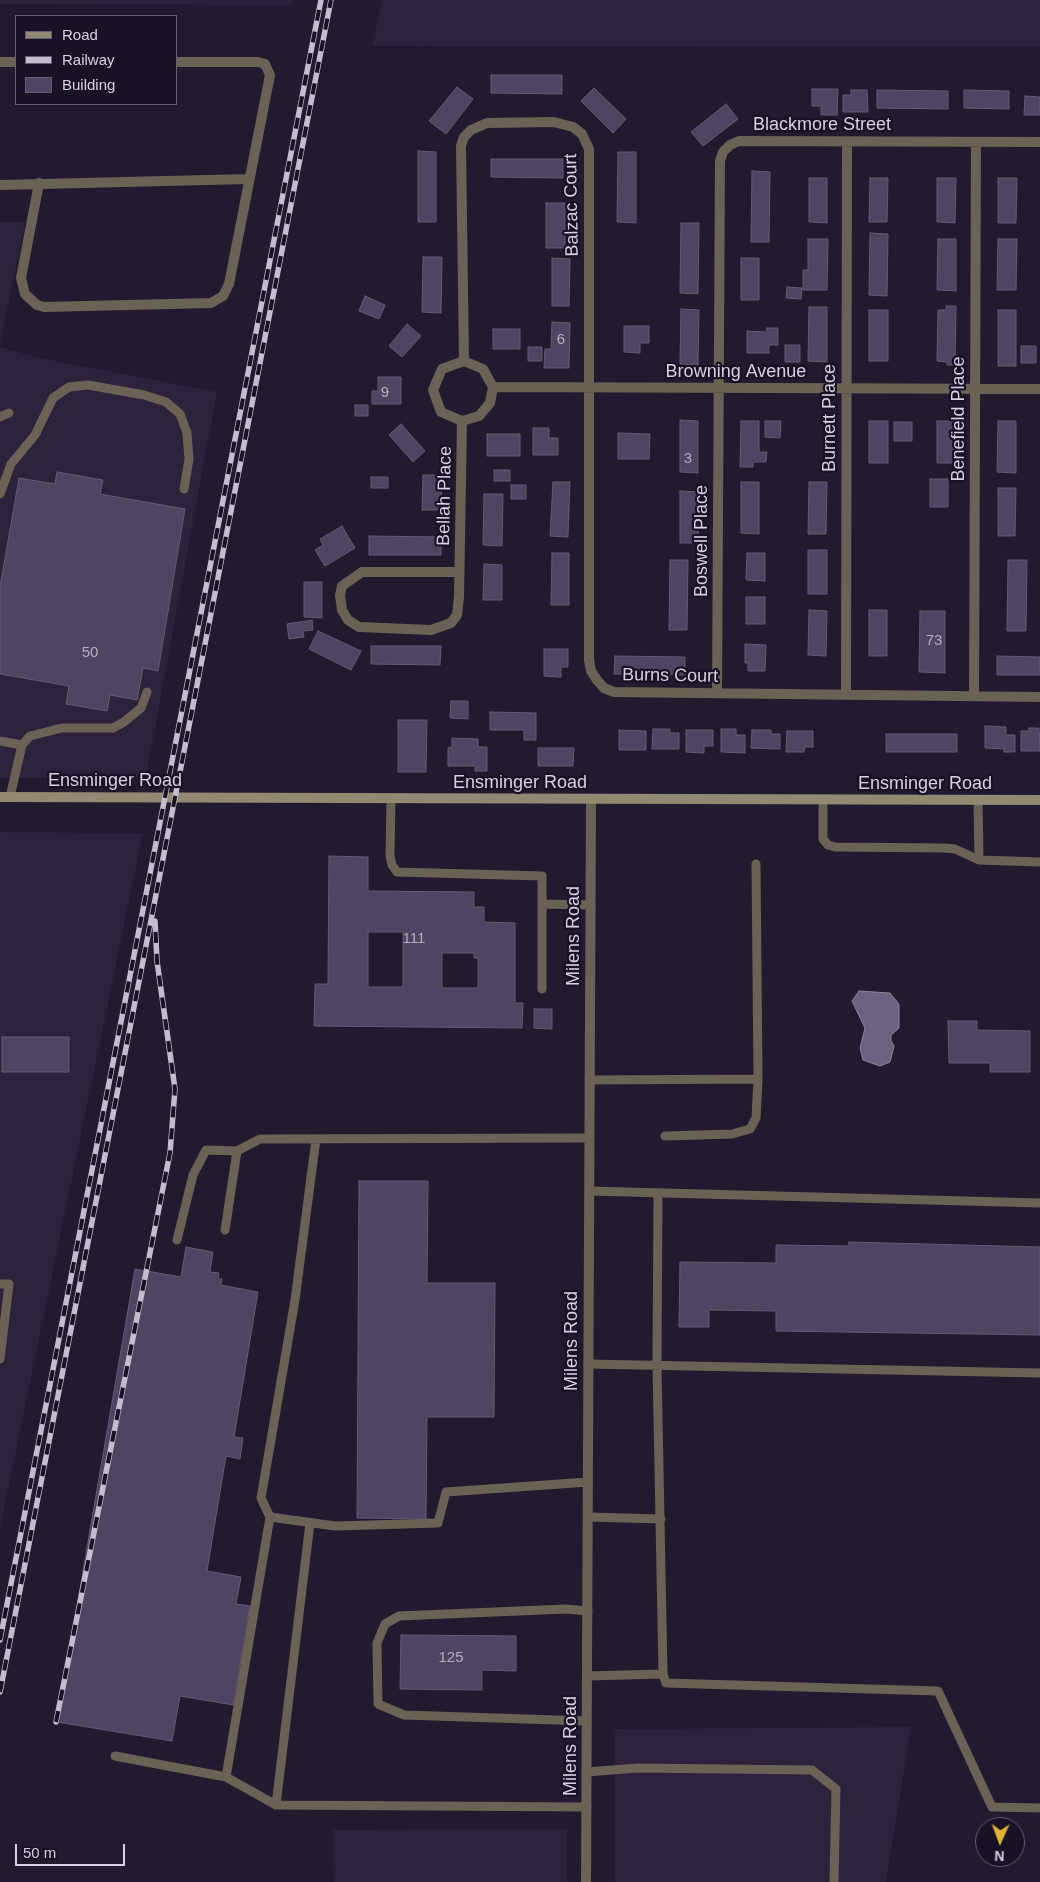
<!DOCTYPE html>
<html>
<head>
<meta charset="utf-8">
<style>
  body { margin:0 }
  #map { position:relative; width:1040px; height:1882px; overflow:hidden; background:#221a2f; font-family:Helvetica,sans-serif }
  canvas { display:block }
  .legend { position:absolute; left:15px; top:15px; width:162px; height:90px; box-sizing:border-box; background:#191125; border:1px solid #655e70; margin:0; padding:6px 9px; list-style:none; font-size:15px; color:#d7d2e1 }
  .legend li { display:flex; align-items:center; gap:10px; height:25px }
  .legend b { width:25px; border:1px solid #655e70 }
  .north { position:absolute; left:975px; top:1817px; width:50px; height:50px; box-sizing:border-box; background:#191125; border:1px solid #655e70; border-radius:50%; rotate:182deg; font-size:14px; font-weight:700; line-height:20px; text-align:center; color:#d7d2e1 }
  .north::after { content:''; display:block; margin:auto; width:18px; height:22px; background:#dcb233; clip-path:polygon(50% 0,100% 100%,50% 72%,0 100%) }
  .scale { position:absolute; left:15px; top:1844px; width:110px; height:22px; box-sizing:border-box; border:2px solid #d7d2e1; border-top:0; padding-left:6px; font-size:15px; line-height:18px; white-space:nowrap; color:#d7d2e1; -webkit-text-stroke:4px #191125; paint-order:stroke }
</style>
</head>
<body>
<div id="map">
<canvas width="1040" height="1882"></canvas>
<ul class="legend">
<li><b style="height:6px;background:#928973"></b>Road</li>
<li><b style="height:6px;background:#c3becd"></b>Railway</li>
<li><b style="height:14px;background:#4f4462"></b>Building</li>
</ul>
<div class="north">N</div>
<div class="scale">50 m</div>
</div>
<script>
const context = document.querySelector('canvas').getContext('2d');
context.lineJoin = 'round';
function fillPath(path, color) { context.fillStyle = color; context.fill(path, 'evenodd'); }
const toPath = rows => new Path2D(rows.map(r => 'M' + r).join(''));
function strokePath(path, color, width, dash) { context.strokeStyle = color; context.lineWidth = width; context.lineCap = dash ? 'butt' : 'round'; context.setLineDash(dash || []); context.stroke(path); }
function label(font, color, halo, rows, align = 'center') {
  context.font = font + ' Helvetica,sans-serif'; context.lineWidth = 4.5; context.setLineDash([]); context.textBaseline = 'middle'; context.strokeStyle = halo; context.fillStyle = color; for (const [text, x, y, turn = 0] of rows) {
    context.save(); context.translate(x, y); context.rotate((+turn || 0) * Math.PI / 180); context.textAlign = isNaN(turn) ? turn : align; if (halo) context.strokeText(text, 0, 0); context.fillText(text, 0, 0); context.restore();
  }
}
const built = toPath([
  [0,0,293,0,292,5,0,4],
  [382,0,1040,0,1040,47,372,46],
  [0,222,25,222,0,346],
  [0,347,40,358,217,392,146,777,0,778],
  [0,832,143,833,0,1529],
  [911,1727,886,1882,615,1882,614,1729],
  [567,1829,567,1882,334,1882,333,1830]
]);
const water = toPath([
  [859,991,890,993,899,1004,899,1028,891,1035,891,1041,894,1046,890,1062,880,1066,863,1060,860,1048,865,1028,852,1001,859,991]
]);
const building = toPath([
  [491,75,562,75,562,94,491,93,491,75],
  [457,87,473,99,446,134,429,121,457,87],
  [594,88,626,119,613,133,581,101,594,88],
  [812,89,838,89,837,115,821,115,821,106,812,106,812,89],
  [851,90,867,90,868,112,843,112,843,95,851,95,851,90],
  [877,90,948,91,948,109,877,108,877,90],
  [964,90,1009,91,1009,109,964,108,964,90],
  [1025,96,1040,97,1040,115,1024,115,1025,96],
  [726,104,738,119,703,146,691,132,726,104],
  [418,151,436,152,436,222,418,222,418,151],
  [618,152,636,152,636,223,617,222,618,152],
  [491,159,563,159,563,178,491,177,491,159],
  [752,171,770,172,769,242,751,242,752,171],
  [809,178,827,178,827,223,809,222,809,178],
  [870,178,888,178,887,222,869,222,870,178],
  [937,178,956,178,955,223,937,222,937,178],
  [998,178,1017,178,1016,223,998,223,998,178],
  [546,203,565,203,565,248,546,248,546,203],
  [681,223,699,223,698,294,680,293,681,223],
  [870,233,888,234,887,296,869,295,870,233],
  [808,239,828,239,827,290,803,290,803,270,808,270,808,239],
  [938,239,956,239,956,291,937,290,938,239],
  [998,239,1017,239,1016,290,997,290,998,239],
  [423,257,442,257,441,313,422,312,423,257],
  [552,258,570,259,569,306,552,306,552,258],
  [741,258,759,258,759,300,741,300,741,258],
  [787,287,802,288,801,299,786,298,787,287],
  [365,296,385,305,379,319,359,311,365,296],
  [946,306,956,306,955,365,947,365,947,362,937,361,938,310,946,310,946,306],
  [809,307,827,307,827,362,808,361,809,307],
  [681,309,699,310,698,365,680,364,681,309],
  [869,310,888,310,888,361,869,361,869,310],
  [998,310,1016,310,1016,366,998,366,998,310],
  [552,322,570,323,569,368,544,368,545,349,551,349,552,322],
  [407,324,421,336,402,357,389,346,407,324],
  [624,326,649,326,649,343,640,343,640,353,624,352,624,326],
  [767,328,778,328,778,345,769,345,769,353,747,353,747,331,766,332,767,328],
  [493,329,520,329,520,349,493,349,493,329],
  [785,345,800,345,800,362,785,362,785,345],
  [1021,346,1036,346,1036,363,1021,363,1021,346],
  [528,347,542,347,542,361,528,361,528,347],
  [378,377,401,377,401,404,372,404,372,391,378,391,378,377],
  [355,405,368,405,368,416,355,416,355,405],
  [680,420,698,421,698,473,680,472,680,420],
  [741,421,759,421,759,452,767,452,766,462,753,462,753,467,740,467,741,421],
  [765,421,781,421,780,438,765,437,765,421],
  [869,421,888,421,888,463,869,463,869,421],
  [937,421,956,421,955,463,937,463,937,421],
  [998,421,1016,421,1016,473,997,472,998,421],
  [894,422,912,422,912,441,894,441,894,422],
  [401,424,425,451,413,462,389,435,401,424],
  [533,428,549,428,549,438,558,438,558,455,533,455,533,428],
  [618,433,650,434,649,459,618,459,618,433],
  [487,434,520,434,520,456,487,456,487,434],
  [494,470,510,470,510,481,494,481,494,470],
  [57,472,103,480,100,494,185,509,158,671,143,668,137,700,110,695,107,711,66,704,69,686,0,674,0,587,19,478,55,484,57,472],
  [423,475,442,475,441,510,422,510,423,475],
  [371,477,388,477,388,488,371,488,371,477],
  [930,479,948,479,948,507,930,507,930,479],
  [553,482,570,482,568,537,550,536,553,482],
  [741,482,759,482,759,534,741,533,741,482],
  [809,482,827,482,826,534,808,534,809,482],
  [511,485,526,485,526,499,511,499,511,485],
  [998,488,1016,488,1015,536,998,536,998,488],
  [680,491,699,492,698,543,680,543,680,491],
  [484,494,503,494,502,546,483,545,484,494],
  [342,526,355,548,325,566,315,550,323,545,320,539,342,526],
  [369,536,441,537,441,555,369,555,369,536],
  [808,550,827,550,827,594,808,594,808,550],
  [552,553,569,553,569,605,551,605,552,553],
  [747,553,765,553,765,581,746,580,747,553],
  [670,560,688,560,687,630,669,630,670,560],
  [1008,560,1027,560,1026,631,1007,631,1008,560],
  [484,564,502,565,502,600,483,600,484,564],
  [304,582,322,582,322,618,304,617,304,582],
  [746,597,765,597,765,624,746,624,746,597],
  [809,610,827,611,826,656,808,655,809,610],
  [869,610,887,610,887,656,869,656,869,610],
  [920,611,945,611,945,673,919,672,920,611],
  [312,620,313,630,303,631,304,637,289,639,287,624,312,620],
  [318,631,361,651,351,670,309,649,318,631],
  [745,644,766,645,765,671,748,671,748,663,745,663,745,644],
  [371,646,441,646,440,665,371,664,371,646],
  [544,649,568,649,568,667,561,667,561,677,544,676,544,649],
  [615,656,685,657,685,675,614,674,615,656],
  [997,656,1040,657,1040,675,997,675,997,656],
  [451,701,468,701,468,719,450,718,451,701],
  [490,712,536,713,536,740,524,740,524,730,490,730,490,712],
  [398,720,427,720,426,772,398,772,398,720],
  [985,726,1006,727,1006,735,1015,735,1015,752,1004,752,1004,749,985,748,985,726],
  [1029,728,1039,728,1040,751,1021,751,1021,731,1029,731,1029,728],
  [653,729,670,729,670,733,679,733,679,749,652,749,653,729],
  [721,729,736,729,736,735,745,735,745,753,721,752,721,729],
  [619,730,646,731,646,750,619,750,619,730],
  [686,730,713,730,713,746,704,746,704,753,686,752,686,730],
  [752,730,771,730,771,734,780,734,780,749,751,748,752,730],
  [787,731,813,731,813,747,805,747,804,752,786,752,787,731],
  [886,734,957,734,957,752,886,752,886,734],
  [452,738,478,739,478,747,487,747,487,771,475,771,475,766,448,766,448,748,452,747,452,738],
  [538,748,574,748,573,766,538,766,538,748],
  [329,856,368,857,368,891,474,892,474,907,484,907,484,922,515,923,515,1003,523,1003,522,1028,314,1026,315,984,328,984,329,856],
  [368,932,403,932,403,987,368,987,368,932],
  [442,953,474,953,474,958,478,958,478,988,442,988,442,953],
  [534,1009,552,1009,552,1029,534,1028,534,1009],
  [948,1021,977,1021,977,1030,1030,1031,1030,1072,990,1072,990,1063,949,1063,948,1021],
  [2,1037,69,1037,69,1072,2,1072,2,1037],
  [359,1181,428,1181,427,1283,495,1283,494,1417,427,1417,426,1519,357,1518,359,1181],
  [849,1242,1040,1247,1040,1335,776,1331,776,1311,709,1310,709,1327,679,1327,680,1262,776,1263,776,1245,849,1246,849,1242],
  [186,1247,213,1252,210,1272,219,1273,218,1279,222,1279,221,1285,258,1292,234,1437,243,1438,240,1459,226,1456,207,1571,241,1577,236,1604,250,1606,233,1705,180,1696,172,1741,57,1722,135,1269,181,1277,186,1247],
  [401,1635,516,1636,516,1671,482,1670,482,1690,400,1689,401,1635]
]);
const lane = toPath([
  [0,417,9,413],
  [0,494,11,464,35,435,53,398,69,387,88,385,144,395,166,402,180,414,187,433,189,459,184,489],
  [0,741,22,745],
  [10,797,22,745,30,736,62,728,113,728,124,722,141,708,147,692],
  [391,798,390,856,392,865,397,872,542,876,542,904,591,905],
  [823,800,823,839,828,845,835,847,945,848,955,849,979,860],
  [978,800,979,860,1040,862],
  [542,989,542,904],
  [589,1080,758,1079,756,864],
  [665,1136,732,1134,750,1129,756,1118,758,1079],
  [316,1139,295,1300,261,1498,270,1517,335,1526,438,1523,446,1492,588,1482],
  [589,1191,1040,1203],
  [658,1193,657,1366,663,1674,666,1683,938,1691,992,1807,1040,1808],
  [225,1230,237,1151],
  [177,1240,193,1175,206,1150,237,1151,260,1139,589,1138],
  [0,1284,9,1284,0,1359],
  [588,1364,1040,1373],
  [588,1517,661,1519],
  [587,1676,663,1674],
  [587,1721,404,1715,378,1704,377,1643,385,1624,399,1616,566,1609,588,1611],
  [115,1756,226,1777,276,1805,587,1807],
  [587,1772,637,1768,812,1770,836,1789,834,1882],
  [226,1777,270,1517],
  [276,1805,310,1523]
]);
const street = toPath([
  [0,62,16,62],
  [39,183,21,278,25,294,37,305,44,307,211,303,223,296,229,284,270,75,265,64,258,62,176,62],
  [0,185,249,179],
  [464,361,461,146,464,137,471,130,487,123,554,122,573,127,582,134,589,149,589,660,591,671,597,680,604,688,614,692,1040,697],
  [464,361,483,369,493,387,490,403,479,416,462,421,441,412,433,390,442,369,464,361],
  [493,387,1040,389],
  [459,572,362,572,342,586,340,595,342,610,348,620,359,627,431,630,451,623,457,615,459,597,462,421],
  [717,693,720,161,723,152,730,145,739,141,1040,142],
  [846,695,847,142],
  [974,696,976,142],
  [586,1882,591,800]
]);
const secondary = toPath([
  [0,797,1040,800]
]);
const rail = toPath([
  [0,1640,321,0],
  [0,1692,331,0],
  [56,1722,170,1153,175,1089,157,961,155,921]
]);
const numberNames = [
  ["6",561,340],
  ["9",385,393],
  ["3",688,459],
  ["73",934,641],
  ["50",90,653],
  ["111",414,939],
  ["125",451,1658]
];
const streetNames = [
  ["Blackmore Street",822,125],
  ["Balzac Court",572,205,-91],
  ["Browning Avenue",736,372],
  ["Burnett Place",830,418,-90],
  ["Benefield Place",959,419,-90],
  ["Bellah Place",445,496,-89],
  ["Boswell Place",702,541,-90],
  ["Burns Court",670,676,1],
  ["Ensminger Road",115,781],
  ["Ensminger Road",520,783],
  ["Ensminger Road",925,784],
  ["Milens Road",574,936,-90],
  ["Milens Road",572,1341,-90],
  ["Milens Road",571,1746,-90]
];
fillPath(built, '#2c223c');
fillPath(water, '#6d6181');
strokePath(water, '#8d839e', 1);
fillPath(building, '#4f4462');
strokePath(building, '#645b74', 1);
strokePath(lane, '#686354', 9);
strokePath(street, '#686354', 10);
strokePath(secondary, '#928973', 10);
strokePath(rail, '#c3becd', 5.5);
strokePath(rail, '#191125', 4, [11]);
label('15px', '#b5aec1', null, numberNames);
label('18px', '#d7d2e1', '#191125', streetNames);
</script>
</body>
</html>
